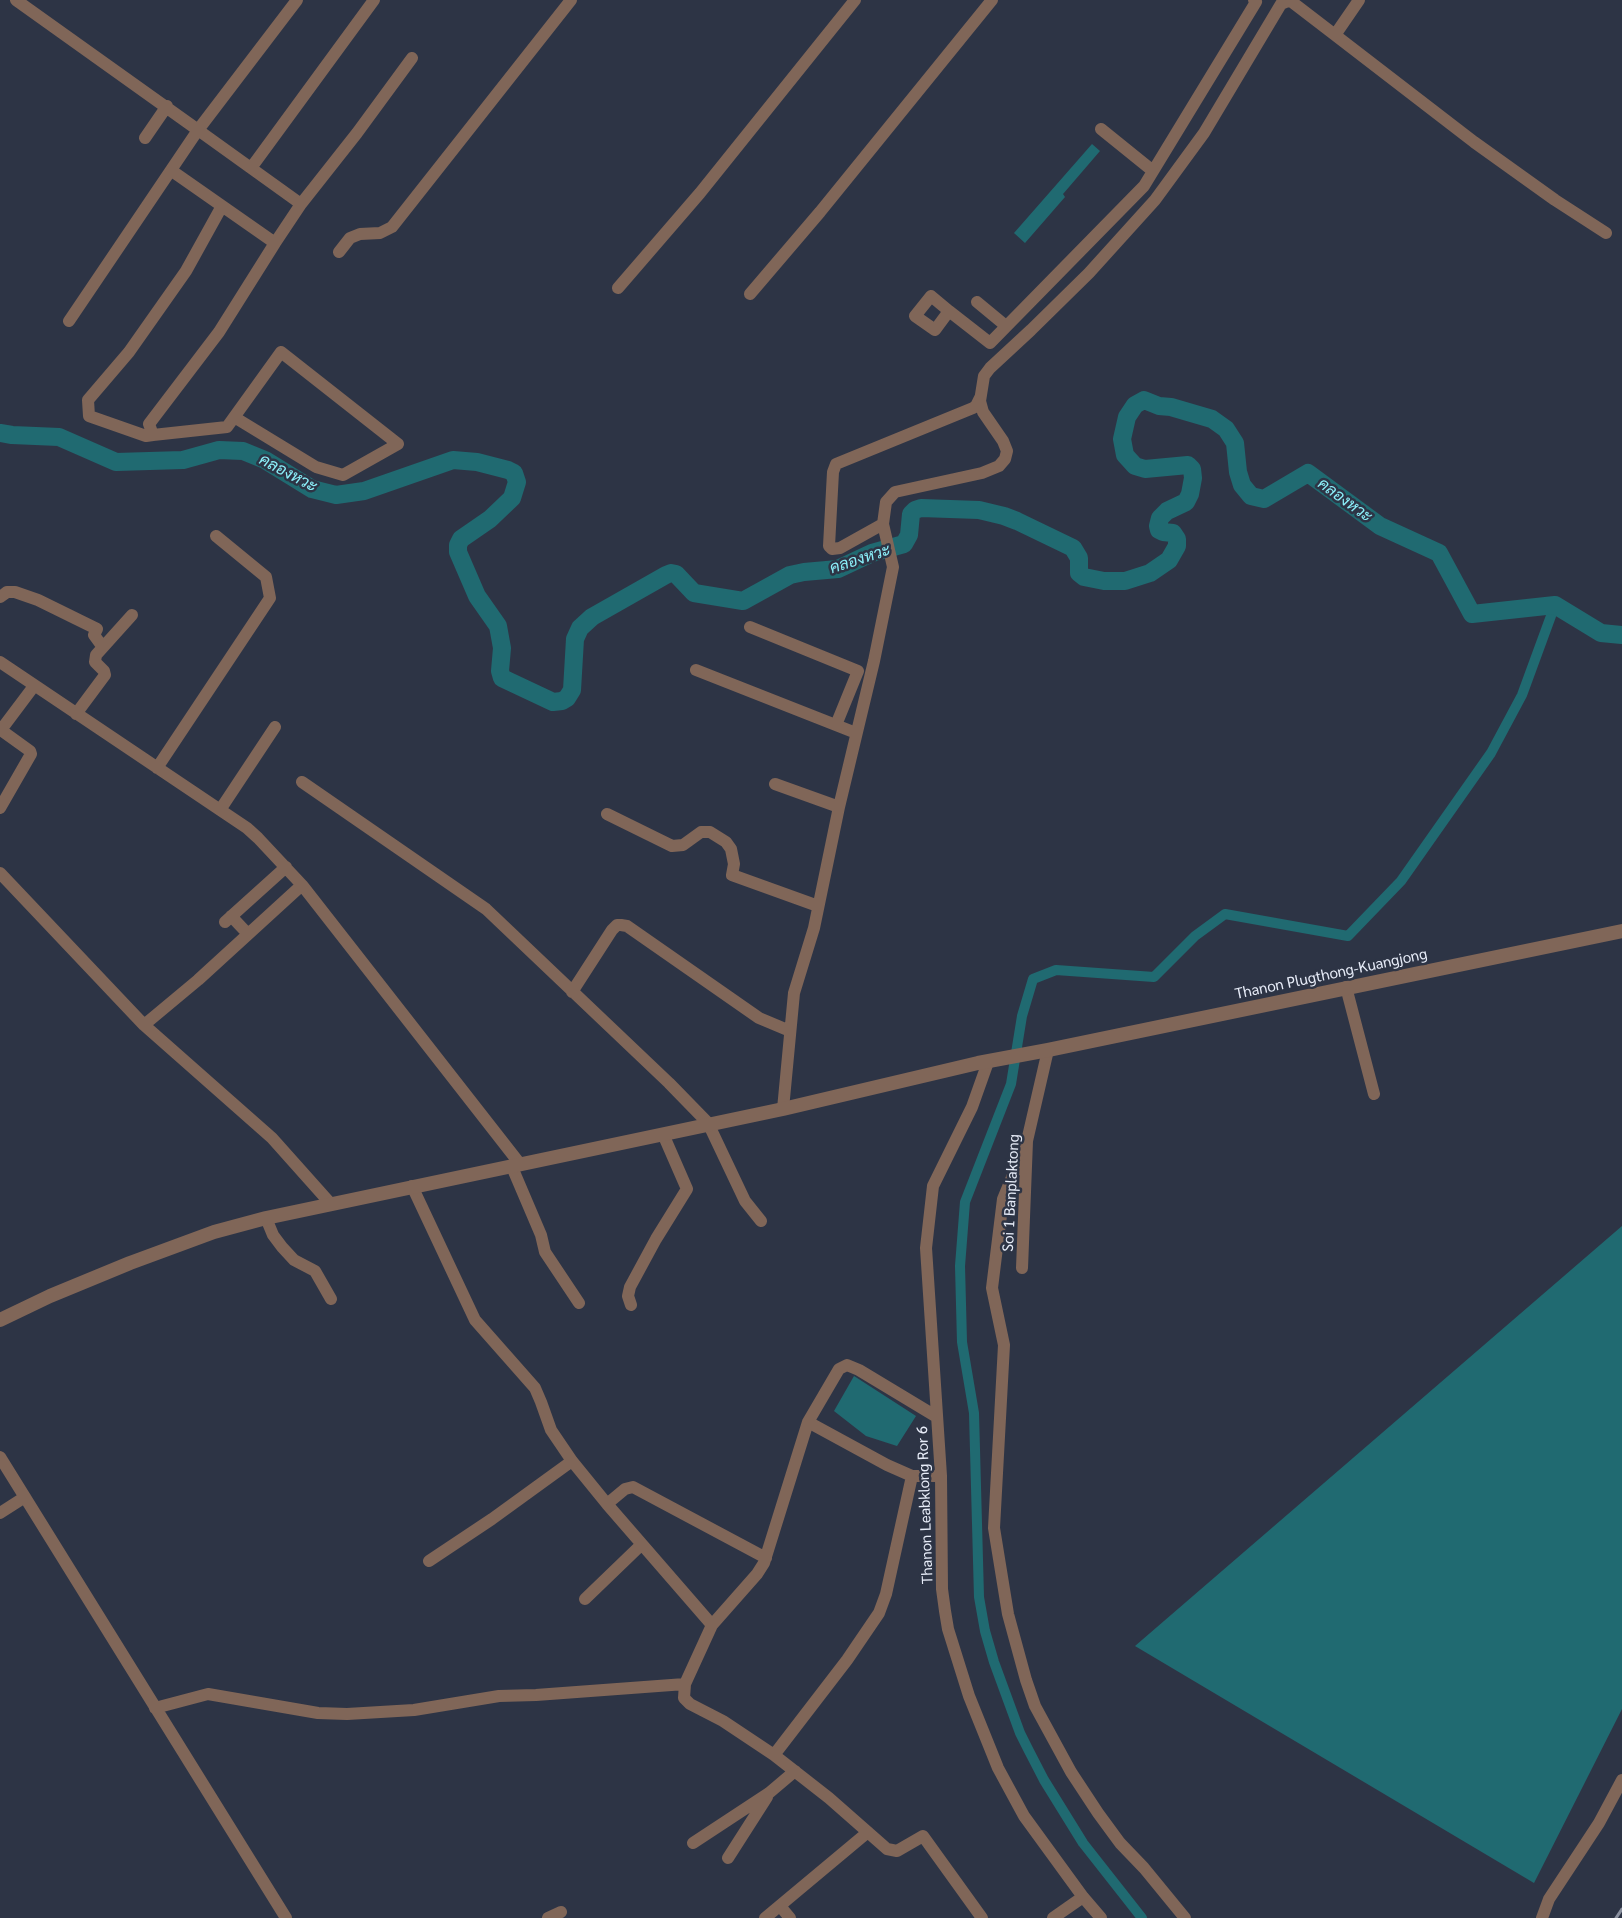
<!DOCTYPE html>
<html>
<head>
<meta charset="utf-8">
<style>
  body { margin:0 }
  canvas { display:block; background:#2d3445 }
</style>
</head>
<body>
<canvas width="1622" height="1918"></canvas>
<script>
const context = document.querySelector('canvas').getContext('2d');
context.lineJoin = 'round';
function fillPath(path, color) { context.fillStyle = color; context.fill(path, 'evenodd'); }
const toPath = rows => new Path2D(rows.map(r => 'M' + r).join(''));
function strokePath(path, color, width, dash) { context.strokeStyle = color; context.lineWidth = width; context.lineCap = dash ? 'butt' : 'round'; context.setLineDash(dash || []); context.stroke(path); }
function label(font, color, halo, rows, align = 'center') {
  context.font = font + ' Georgia,Sarabun,serif'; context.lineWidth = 5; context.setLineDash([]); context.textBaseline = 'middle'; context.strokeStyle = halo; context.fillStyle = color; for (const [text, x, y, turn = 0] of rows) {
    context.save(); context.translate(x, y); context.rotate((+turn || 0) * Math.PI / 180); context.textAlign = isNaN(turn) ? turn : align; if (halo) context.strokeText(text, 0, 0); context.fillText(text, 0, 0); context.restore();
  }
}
const water = toPath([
  [1092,144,1100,151,1063,194,1065,197,1025,243,1014,233],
  [1622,1226,1622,1709,1534,1883,1135,1646],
  [854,1376,916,1416,897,1446,866,1436,834,1411]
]);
const canal = toPath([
  [1142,1918,1083,1843,1044,1780,1028,1749,1020,1733,994,1662,985,1631,979,1597,974,1413,962,1342,960,1266,965,1202,1011,1084,1022,1016,1033,979,1056,970,1154,977,1195,936,1225,914,1348,936,1401,881,1491,753,1522,695,1555,605]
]);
const river = toPath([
  [0,433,12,435,59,437,116,462,183,460,219,450,243,451,265,460,312,489,336,495,364,491,453,460,477,462,508,470,514,473,517,482,512,498,490,519,461,539,458,545,458,552,477,596,498,626,502,648,500,671,502,678,553,702,562,701,567,698,572,690,575,639,580,628,592,617,666,575,671,573,676,574,694,593,743,601,790,575,804,572,838,569,872,553,904,544,909,535,911,514,915,510,921,508,979,510,1004,516,1017,521,1073,548,1079,558,1079,573,1084,577,1104,581,1125,581,1150,573,1169,560,1177,546,1177,539,1173,533,1163,532,1159,530,1158,526,1160,518,1167,511,1186,502,1190,494,1193,478,1192,469,1188,465,1145,469,1135,466,1125,455,1122,439,1127,417,1135,405,1144,400,1159,406,1171,407,1212,419,1226,429,1235,443,1238,472,1242,485,1251,496,1264,499,1308,473,1380,526,1439,553,1472,614,1555,605,1601,633,1622,635]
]);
const minor = toPath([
  [16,0,198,130,297,0],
  [1359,0,1335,35,1474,142,1555,200,1606,233],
  [1101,129,1153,171],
  [145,138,167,106],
  [251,168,374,0],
  [172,171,275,243,301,204,357,133,412,58],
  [339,252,350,238,360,234,380,233,392,227,571,0],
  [618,288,700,193,855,0],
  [750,294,820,212,992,0],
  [977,302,1006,326],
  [949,311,935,330,915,316,931,296,949,311,990,343,1144,186,1256,2,1254,0],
  [69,321,198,130,301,204],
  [234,417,316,467,343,475,398,444,281,352,227,427,153,435,149,424,219,332,275,243],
  [153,435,146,436,89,416,88,400,129,352,186,271,222,206],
  [883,524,840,548,832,549,829,546,833,472,836,464,973,408,976,406,980,398],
  [0,597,7,592,15,592,38,600,97,629,94,635,102,646],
  [750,627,858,671,836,725],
  [0,662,247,828,258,838,302,885,520,1164],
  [696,670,856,733],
  [76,714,105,675,104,671,95,662,96,655,132,615],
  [157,768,270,598,266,577,216,536],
  [302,782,486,909,669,1083,708,1123,745,1201,761,1221],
  [775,784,839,807],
  [0,808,31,754,30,751,1,730,34,686],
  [220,810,275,727],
  [607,814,672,846,683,845,701,832,710,832,726,842,731,849,734,864,732,875,818,906],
  [0,873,144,1025,272,1138,330,1203],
  [231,916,248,934],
  [225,922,286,867],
  [1346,987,1374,1094],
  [572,992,612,930,617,925,621,925,627,926,759,1018,790,1031],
  [144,1025,198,980,302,885],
  [988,1062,972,1107,933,1186,926,1248,941,1476,942,1589,945,1611,948,1629,969,1696,998,1768,1024,1816,1083,1897,1101,1918],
  [783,1109,794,993,814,928,839,807,874,661,893,567,883,524,886,502,895,492,982,473,999,466,1005,459,1007,451,1003,441,983,412,980,401,984,376,990,368,1031,330,1089,273,1155,200,1204,133,1281,4,1288,1,1292,2,1335,35],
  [1027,1141,1003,1199,992,1288,1004,1345,994,1528,1008,1614,1026,1680,1035,1706,1071,1772,1098,1813,1120,1843,1144,1868,1185,1918],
  [512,1167,541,1235,545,1252,579,1303],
  [412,1186,475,1320,535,1388,541,1402,551,1430,572,1461,607,1504,712,1625],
  [266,1218,273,1235,282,1247,294,1260,315,1271,331,1299],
  [1022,1268,1027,1141,1048,1050],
  [631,1305,628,1296,630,1287,656,1239,687,1189,663,1134],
  [937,1417,859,1370,847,1365,839,1369,808,1422,764,1563,757,1574,712,1625,685,1684,684,1698,690,1704,723,1721,774,1755,829,1798,887,1849,897,1851,923,1836,982,1918],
  [808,1422,887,1465,912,1476],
  [0,1457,286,1918],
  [607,1504,625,1489,633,1487,766,1558],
  [0,1513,25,1497],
  [429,1561,492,1519,572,1461],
  [585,1599,641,1545],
  [155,1708,208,1694,318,1713,347,1714,414,1710,499,1696,536,1695,685,1684],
  [774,1755,847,1660,879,1613,886,1594,912,1476,941,1476],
  [693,1843,769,1793,795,1771],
  [728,1858,767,1797],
  [780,1906,790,1918],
  [548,1918,561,1912],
  [765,1918,868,1832],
  [1053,1918,1083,1897],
  [1542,1918,1549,1899,1599,1823,1622,1780]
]);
const tertiary = toPath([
  [0,1320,50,1296,130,1263,214,1232,266,1218,783,1109,978,1063,1048,1050,1622,931]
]);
const rail = toPath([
  [1616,1918,1622,1909]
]);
const streetNames = [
  ["Thanon Plugthong-Kuangjong",1331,974,-12],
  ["Soi 1 Banplaktong",1011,1193,-87],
  ["Thanon Leabklong Ror 6",925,1505,-92]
];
const waterNames = [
  ["คลองหวะ",288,473,28],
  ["คลองหวะ",1345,500,36],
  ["คลองหวะ",860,559,-18]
];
fillPath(water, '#206a71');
strokePath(canal, '#206a71', 10);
strokePath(river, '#206a71', 18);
strokePath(minor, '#806658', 12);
strokePath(tertiary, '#806658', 14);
strokePath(rail, '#8a909f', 3);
label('15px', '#e7ecf8', '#2d3445', streetNames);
label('italic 16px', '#8beff9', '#2d3445', waterNames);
</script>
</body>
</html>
